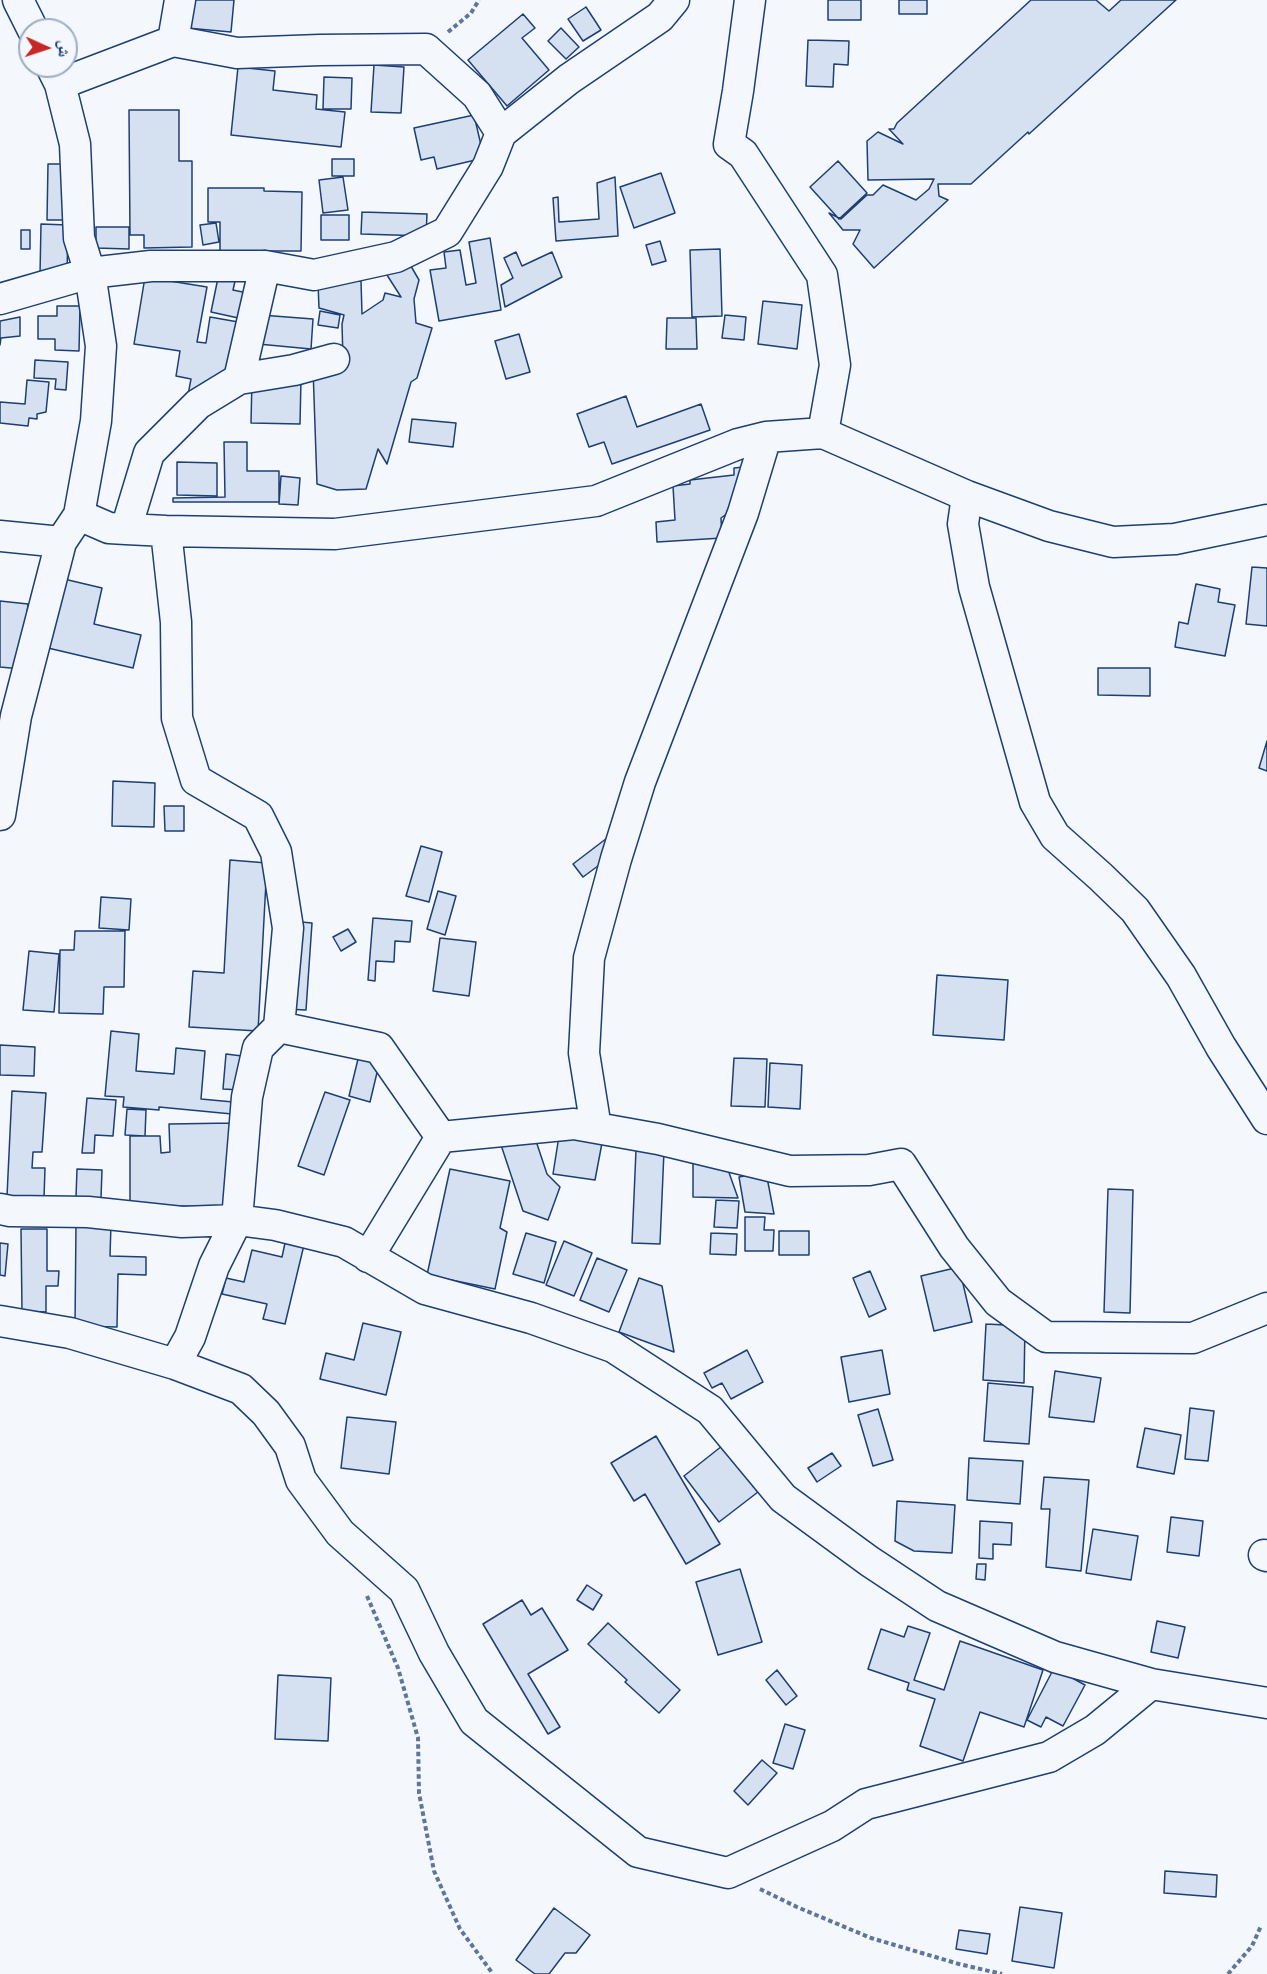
<!DOCTYPE html>
<html>
<head>
<meta charset="utf-8">
<style>
  body { margin:0 }
  #map { position:relative; width:1267px; height:1974px; overflow:hidden; background:#f4f7fb; font-family:"Space Grotesk","Noto Naskh Arabic",sans-serif }
  canvas { display:block }
  .north { position:absolute; left:18px; top:18px; width:60px; height:60px; box-sizing:border-box; background:#f4f7fb; border:2px solid #9eadc5; border-radius:50%; rotate:93deg; font-size:16px; font-weight:700; line-height:24px; text-align:center; color:#1d3f73 }
  .north::after { content:''; display:block; margin:auto; width:21px; height:27px; background:#c62828; clip-path:polygon(50% 0,100% 100%,50% 72%,0 100%) }
</style>
</head>
<body>
<div id="map">
<canvas width="1267" height="1974"></canvas>
<div class="north">ش</div>
</div>
<script>
const context = document.querySelector('canvas').getContext('2d');
context.lineJoin = 'round';
function fillPath(path, color) { context.fillStyle = color; context.fill(path, 'evenodd'); }
const toPath = rows => new Path2D(rows.map(r => 'M' + r).join(''));
function strokePath(path, color, width, dash) { context.strokeStyle = color; context.lineWidth = width; context.lineCap = dash ? 'butt' : 'round'; context.setLineDash(dash || []); context.stroke(path); }
const building = toPath([
  [190,0,234,0,231,32,187,28,190,0],
  [828,0,861,0,861,20,828,20,828,0],
  [899,0,927,0,927,14,899,14,899,0],
  [1031,0,1096,0,1109,11,1121,0,1176,0,1029,134,1028,132,971,184,938,184,939,196,948,200,874,268,853,244,860,230,843,230,829,213,841,219,867,195,873,195,883,185,916,200,929,189,934,179,868,180,867,141,878,132,903,144,889,129,894,129,897,123,1031,0],
  [586,7,601,30,583,41,568,19,586,7],
  [523,14,535,28,522,38,549,70,507,106,468,60,523,14],
  [561,28,579,47,566,59,548,41,561,28],
  [808,40,849,41,848,65,834,64,833,87,806,86,808,40],
  [374,65,404,67,401,113,371,112,374,65],
  [238,67,275,71,273,90,317,95,316,109,345,112,341,147,231,135,238,67],
  [324,77,352,78,351,109,323,109,324,77],
  [129,110,179,110,179,161,192,161,192,247,144,248,144,235,130,235,129,110],
  [474,115,484,158,437,169,434,157,421,160,414,128,474,115],
  [332,159,354,159,354,176,332,176,332,159],
  [838,161,867,193,839,219,810,187,838,161],
  [48,164,64,164,63,220,47,220,48,164],
  [661,173,675,213,634,228,620,187,661,173],
  [343,177,348,210,323,213,319,180,343,177],
  [615,177,618,236,556,241,553,198,558,197,559,222,599,219,597,183,615,177],
  [208,188,264,188,264,191,302,192,301,251,220,251,220,222,208,222,208,188],
  [362,212,427,214,426,236,361,234,362,212],
  [321,215,349,215,349,240,321,240,321,215],
  [216,223,219,242,203,245,200,225,216,223],
  [41,224,68,225,67,276,40,275,41,224],
  [96,227,129,227,129,249,96,248,96,227],
  [21,230,30,230,30,249,21,249,21,230],
  [490,238,501,310,439,321,430,270,446,268,444,252,460,250,466,285,476,283,469,242,490,238],
  [660,241,666,261,652,265,646,245,660,241],
  [720,249,722,316,692,317,690,250,720,249],
  [516,252,522,266,552,252,562,277,505,307,501,285,513,278,504,258,516,252],
  [408,261,419,280,414,299,416,323,432,328,417,378,411,382,387,464,378,449,366,489,337,490,317,484,313,368,343,360,342,324,344,315,319,308,318,283,361,281,362,314,383,300,385,293,401,297,387,275,408,261],
  [219,273,236,277,233,290,257,295,252,321,211,312,219,273],
  [145,277,207,287,197,342,206,343,210,317,244,323,234,382,188,395,191,379,176,376,180,351,134,344,145,277],
  [763,301,802,305,797,349,758,344,763,301],
  [57,306,80,306,79,351,55,350,55,339,38,339,38,316,57,316,57,306],
  [320,311,340,315,338,328,318,325,320,311],
  [261,315,313,319,311,349,258,344,261,315],
  [725,315,746,317,744,340,722,338,725,315],
  [20,317,20,336,1,338,0,345,0,321,20,317],
  [667,318,696,318,697,349,666,349,667,318],
  [519,334,530,372,506,379,495,341,519,334],
  [35,360,68,362,66,390,55,389,56,379,34,378,35,360],
  [252,379,301,379,300,424,251,423,252,379],
  [27,380,49,382,46,412,37,414,37,419,29,418,28,426,0,423,0,402,25,404,27,380],
  [626,396,637,427,701,404,710,430,612,464,604,442,589,447,577,414,626,396],
  [412,419,456,423,453,447,409,442,412,419],
  [224,442,247,442,247,471,279,471,279,502,173,502,173,498,225,497,224,442],
  [177,462,217,463,217,496,177,495,177,462],
  [752,466,735,508,721,518,722,538,657,542,656,522,675,520,673,486,690,484,690,480,734,475,734,468,752,466],
  [281,476,300,478,298,505,279,504,281,476],
  [1252,567,1267,568,1267,626,1246,624,1252,567],
  [64,579,102,588,94,624,141,635,133,668,48,648,64,579],
  [1196,584,1220,589,1218,602,1235,605,1225,656,1175,647,1179,622,1188,624,1196,584],
  [0,601,28,604,21,669,0,667,0,601],
  [1098,668,1150,668,1150,696,1098,695,1098,668],
  [1267,741,1267,771,1259,768,1267,741],
  [113,781,155,783,154,827,112,826,113,781],
  [164,806,184,806,184,831,165,831,164,806],
  [611,835,621,849,583,877,573,864,611,835],
  [421,846,442,852,429,902,406,896,421,846],
  [230,860,267,863,258,1031,189,1027,193,971,224,973,230,860],
  [438,891,456,896,445,935,427,929,438,891],
  [101,897,131,899,129,930,99,928,101,897],
  [373,918,412,921,410,942,395,941,394,962,376,961,375,981,368,980,373,918],
  [291,921,312,923,306,1010,284,1009,291,921],
  [348,929,356,942,341,951,333,937,348,929],
  [75,931,125,931,124,987,104,987,103,1014,59,1013,60,950,74,950,75,931],
  [440,938,476,942,469,996,433,991,440,938],
  [29,951,59,954,54,1012,23,1010,29,951],
  [937,975,1008,980,1004,1040,933,1035,937,975],
  [111,1031,139,1034,136,1071,174,1074,176,1048,205,1051,201,1099,233,1102,232,1114,159,1107,159,1110,123,1107,124,1097,105,1096,111,1031],
  [0,1045,35,1047,34,1076,0,1075,0,1045],
  [226,1054,242,1056,240,1090,223,1089,226,1054],
  [359,1055,380,1060,370,1102,349,1096,359,1055],
  [734,1058,767,1059,765,1107,731,1106,734,1058],
  [770,1063,802,1065,800,1109,768,1107,770,1063],
  [12,1091,46,1093,42,1152,33,1152,32,1168,45,1168,44,1198,7,1196,12,1091],
  [325,1092,350,1100,324,1175,298,1166,325,1092],
  [87,1098,116,1100,113,1136,95,1135,94,1153,82,1153,87,1098],
  [127,1109,146,1110,145,1136,125,1135,127,1109],
  [233,1123,224,1207,130,1205,130,1136,160,1136,161,1153,170,1152,169,1124,233,1123],
  [534,1135,547,1174,560,1187,548,1220,523,1211,501,1145,534,1135],
  [559,1136,602,1143,595,1180,553,1174,559,1136],
  [636,1150,664,1151,660,1244,632,1243,636,1150],
  [693,1155,727,1167,738,1198,693,1197,693,1155],
  [77,1169,102,1170,101,1198,76,1197,77,1169],
  [450,1169,510,1181,500,1228,507,1232,495,1289,427,1275,450,1169],
  [766,1172,774,1214,745,1212,739,1177,766,1172],
  [1108,1189,1133,1190,1130,1313,1104,1312,1108,1189],
  [716,1200,739,1201,737,1228,714,1227,716,1200],
  [745,1217,765,1217,764,1230,774,1230,773,1251,745,1251,745,1217],
  [76,1224,111,1224,110,1256,146,1257,146,1275,118,1274,117,1327,75,1326,76,1224],
  [21,1229,47,1229,47,1271,59,1271,58,1286,46,1286,46,1312,22,1311,21,1229],
  [779,1231,809,1231,809,1255,779,1255,779,1231],
  [526,1233,556,1242,544,1283,513,1274,526,1233],
  [711,1233,737,1234,736,1255,710,1254,711,1233],
  [564,1241,592,1253,574,1296,546,1285,564,1241],
  [0,1243,8,1244,5,1276,0,1275,0,1243],
  [285,1243,304,1245,285,1324,263,1319,267,1304,222,1294,226,1278,244,1282,252,1250,282,1257,285,1243],
  [597,1258,627,1270,609,1312,580,1300,597,1258],
  [959,1267,972,1322,934,1331,921,1276,959,1267],
  [870,1271,886,1309,869,1317,853,1278,870,1271],
  [639,1278,662,1286,674,1352,619,1332,639,1278],
  [363,1323,401,1332,386,1395,320,1379,326,1353,354,1360,363,1323],
  [986,1324,1025,1326,1024,1383,983,1380,986,1324],
  [747,1350,763,1382,731,1399,722,1383,712,1388,704,1373,747,1350],
  [882,1350,890,1394,849,1402,841,1357,882,1350],
  [1055,1371,1101,1378,1094,1422,1049,1417,1055,1371],
  [988,1383,1033,1387,1029,1444,984,1441,988,1383],
  [1190,1408,1214,1411,1208,1461,1185,1459,1190,1408],
  [878,1409,893,1460,873,1466,858,1415,878,1409],
  [347,1417,396,1422,389,1474,341,1468,347,1417],
  [1145,1428,1181,1435,1174,1474,1137,1467,1145,1428],
  [656,1436,720,1544,686,1564,645,1494,634,1501,611,1463,656,1436],
  [722,1446,758,1492,719,1522,684,1476,722,1446],
  [832,1453,841,1466,817,1482,808,1468,832,1453],
  [969,1458,1023,1461,1020,1504,967,1500,969,1458],
  [1044,1477,1089,1480,1081,1571,1046,1567,1050,1509,1041,1509,1044,1477],
  [897,1501,955,1505,952,1553,914,1551,895,1541,897,1501],
  [1171,1517,1203,1521,1199,1556,1167,1552,1171,1517],
  [980,1521,1012,1523,1011,1545,993,1544,993,1559,979,1558,980,1521],
  [1093,1529,1138,1536,1131,1580,1086,1573,1093,1529],
  [977,1564,986,1564,985,1580,976,1579,977,1564],
  [740,1569,762,1642,718,1655,696,1582,740,1569],
  [587,1585,602,1595,593,1610,577,1600,587,1585],
  [522,1600,531,1615,542,1608,568,1650,528,1674,560,1727,548,1734,483,1624,522,1600],
  [1157,1621,1185,1627,1178,1658,1151,1652,1157,1621],
  [608,1623,680,1690,659,1713,625,1682,627,1680,588,1644,608,1623],
  [908,1626,930,1633,914,1680,944,1690,960,1641,1043,1670,1024,1727,980,1712,963,1761,920,1746,935,1699,907,1690,909,1683,868,1669,881,1629,904,1637,908,1626],
  [1054,1668,1085,1685,1063,1726,1046,1717,1041,1727,1027,1720,1054,1668],
  [777,1670,797,1696,786,1705,766,1680,777,1670],
  [278,1675,331,1678,328,1741,275,1739,278,1675],
  [785,1724,805,1730,793,1769,773,1763,785,1724],
  [762,1760,777,1773,748,1805,734,1791,762,1760],
  [1165,1871,1217,1875,1216,1897,1164,1893,1165,1871],
  [1020,1907,1062,1913,1054,1968,1012,1961,1020,1907],
  [554,1908,590,1935,576,1953,565,1953,549,1974,535,1974,516,1960,554,1908],
  [959,1930,990,1934,987,1954,956,1949,959,1930]
]);
const path = toPath([
  [448,32,471,13,479,0],
  [367,1596,398,1668,418,1738,419,1793,434,1871,460,1929,493,1974],
  [760,1889,797,1907,871,1938,959,1964,1002,1974],
  [1228,1974,1252,1946,1261,1926]
]);
const minor = toPath([
  [18,0,33,30],
  [173,41,180,0],
  [51,66,60,84,75,144,79,238,90,273,101,346,96,421,79,515,109,528,126,529,166,531,335,534,596,501,738,444,766,437,823,433,835,365,822,275,743,154,729,144,738,91,750,0],
  [60,84,173,41,237,53,320,50,426,49,477,95,501,133],
  [0,299,90,273,151,266,265,266,314,275,396,257,447,232,488,166,501,133,569,79,660,17,674,0],
  [239,379,265,266],
  [823,433,967,496,1049,526,1113,542,1175,539,1267,520],
  [967,496,963,524,974,587,1035,802,1055,836,1101,877,1135,910,1181,976,1221,1047,1267,1119],
  [126,529,149,453,198,404,239,379,294,370,334,359],
  [166,531,176,622,177,718,196,780,258,816,276,852,288,928,279,1027,379,1048,441,1137],
  [0,536,61,542],
  [0,815,16,716,61,542,79,515],
  [596,1128,584,1053,589,958,616,859,640,782,743,513,766,437],
  [0,1209,10,1211,88,1212,182,1222,237,1220,275,1225,344,1242,425,1289,531,1318,613,1347,710,1410,783,1498,869,1561,937,1606,1055,1657,1151,1684,1267,1703],
  [368,1257,441,1137,574,1124,658,1139,790,1171,869,1170,901,1164,954,1247,998,1302,1046,1337,1193,1338,1267,1308],
  [0,1321,70,1333,175,1364,241,1389,266,1413,290,1446,301,1480,340,1533,404,1590,434,1653,474,1721,638,1852,728,1873,832,1826,866,1804,1049,1757,1095,1730,1151,1684],
  [175,1364,190,1337,214,1266,237,1220,247,1097,258,1048,279,1027],
  [1264,1555,1267,1556]
]);
fillPath(building, '#d5e0f0');
strokePath(building, '#1d3f73', 1.5);
strokePath(minor, '#1d3f73', 33);
strokePath(path, '#5e769c', 4, [4.5, 3]);
strokePath(minor, '#f4f7fb', 30);
</script>
</body>
</html>
